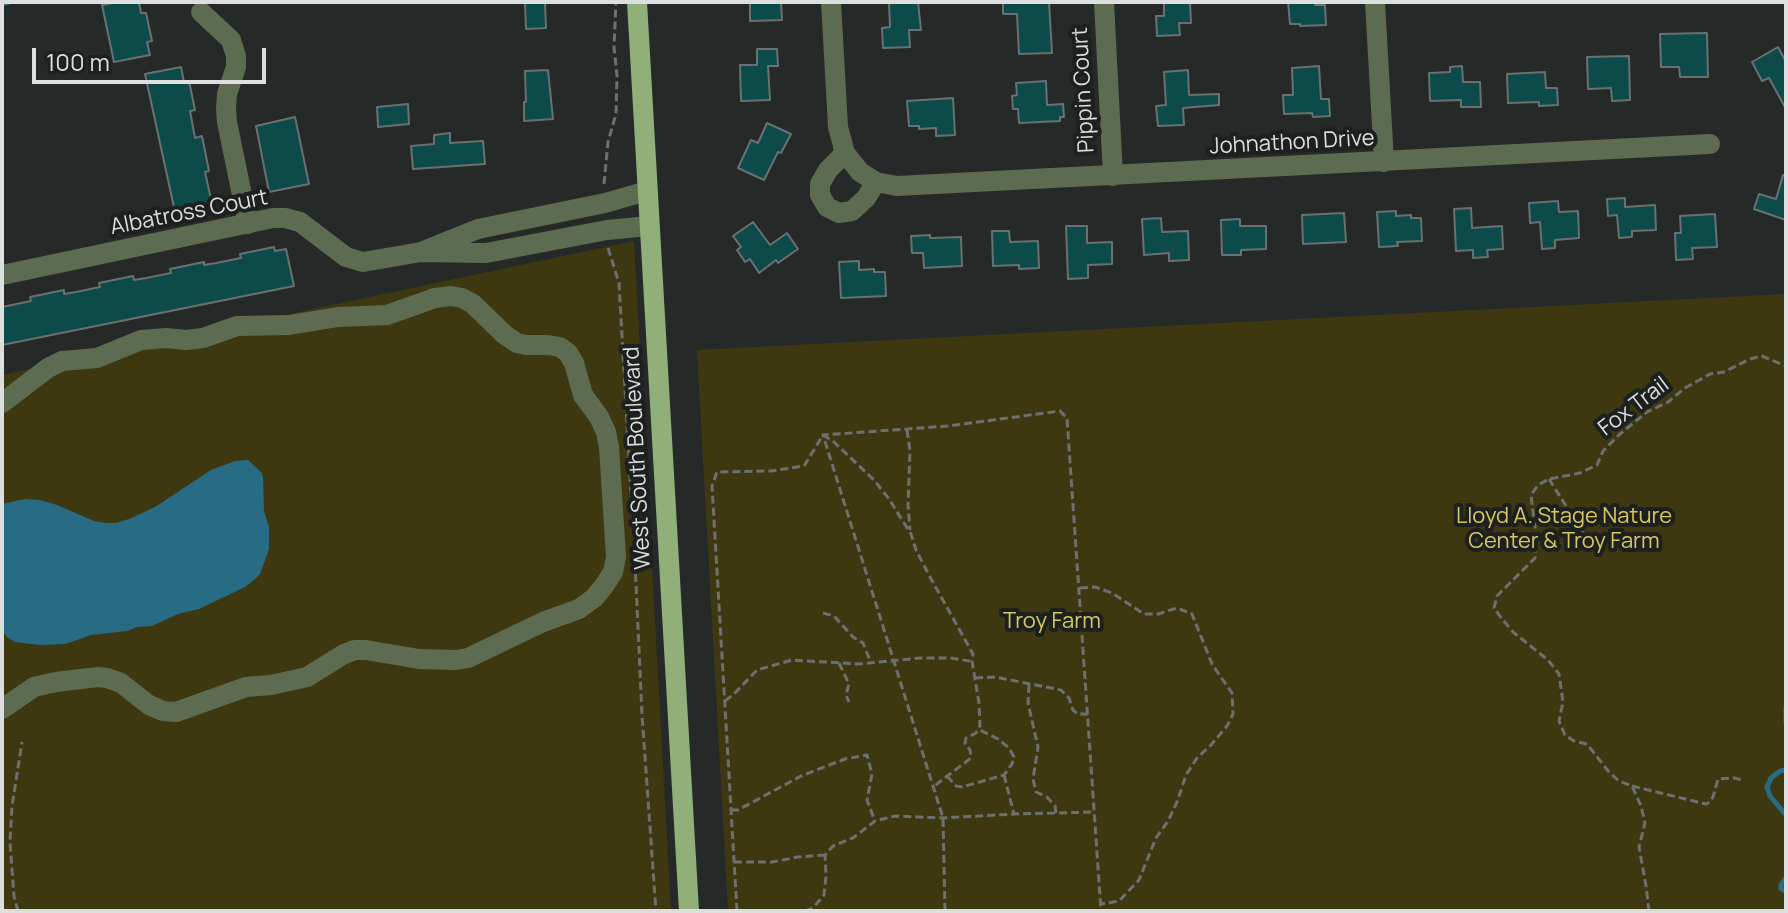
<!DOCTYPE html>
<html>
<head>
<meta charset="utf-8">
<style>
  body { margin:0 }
  #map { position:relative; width:1788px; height:913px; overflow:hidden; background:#252a28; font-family:Manrope,sans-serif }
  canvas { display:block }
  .frame { position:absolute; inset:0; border:4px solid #dcdfdd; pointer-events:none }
  .scale { position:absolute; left:32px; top:48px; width:234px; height:36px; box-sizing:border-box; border:4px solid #dcdfdd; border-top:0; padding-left:10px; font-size:24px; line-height:28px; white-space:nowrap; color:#dcdfdd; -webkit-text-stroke:6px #1c201e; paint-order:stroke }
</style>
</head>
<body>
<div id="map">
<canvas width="1788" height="913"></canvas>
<div class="frame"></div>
<div class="scale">100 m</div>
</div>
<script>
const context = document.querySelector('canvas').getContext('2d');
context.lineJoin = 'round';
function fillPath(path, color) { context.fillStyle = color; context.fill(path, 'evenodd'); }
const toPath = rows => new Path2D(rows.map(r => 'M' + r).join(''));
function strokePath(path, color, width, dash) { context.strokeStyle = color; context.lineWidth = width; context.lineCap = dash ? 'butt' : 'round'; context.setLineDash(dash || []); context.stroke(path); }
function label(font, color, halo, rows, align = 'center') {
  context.font = font + ' Manrope,sans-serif'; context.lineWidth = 8; context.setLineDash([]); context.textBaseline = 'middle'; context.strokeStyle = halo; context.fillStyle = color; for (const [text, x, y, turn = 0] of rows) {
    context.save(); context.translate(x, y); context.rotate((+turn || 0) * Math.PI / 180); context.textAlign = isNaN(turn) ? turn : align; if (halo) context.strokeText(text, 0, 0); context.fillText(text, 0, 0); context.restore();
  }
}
const green = toPath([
  [634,241,671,911,2,911,2,375],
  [1786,294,1786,911,728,911,697,350]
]);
const water = toPath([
  [248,460,262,473,263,478,264,511,269,527,269,549,260,574,255,579,245,587,199,609,178,614,152,626,137,627,127,631,91,635,66,644,40,645,15,642,7,637,3,631,2,619,4,606,2,600,2,504,25,499,40,500,57,505,94,521,106,523,116,523,129,519,155,507,211,470,235,461]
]);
const stream = toPath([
  [2,4,9,2],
  [1786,708,1786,722],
  [1786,770,1780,771,1771,778,1767,787,1770,796,1786,815],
  [1786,878,1781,885,1781,889,1786,891]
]);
const building = toPath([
  [119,2,139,2,141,13,146,13,152,41,147,42,150,55,114,62,102,5,119,2],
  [525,2,545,2,546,28,526,29,525,2],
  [750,2,781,2,782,20,750,21,750,2],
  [889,2,918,2,921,30,909,30,910,47,883,48,882,28,890,27,889,2],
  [1003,2,1049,2,1052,53,1019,54,1017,14,1003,14,1003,2],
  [1164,2,1190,2,1191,23,1179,23,1180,35,1157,36,1156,16,1164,16,1164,2],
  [1288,2,1315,2,1315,5,1325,5,1326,25,1300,26,1300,24,1290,24,1288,2],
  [1707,33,1708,77,1680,77,1679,67,1661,67,1660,34,1707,33],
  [1778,47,1786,62,1786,109,1769,78,1762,81,1752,62,1778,47],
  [757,49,777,49,778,66,768,66,770,100,741,101,740,65,757,65,757,49],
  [1629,56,1630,100,1612,101,1611,88,1588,89,1587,57,1629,56],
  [1319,66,1321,99,1329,99,1330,116,1313,117,1312,113,1284,114,1283,95,1293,95,1292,68,1319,66],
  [1462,66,1463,82,1480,82,1481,107,1461,107,1461,100,1430,101,1429,73,1450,72,1450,67,1462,66],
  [181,67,184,82,189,81,195,110,190,111,195,138,202,136,209,171,205,172,212,204,175,212,145,74,181,67],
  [548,70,553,119,524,121,524,102,526,102,525,71,548,70],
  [1188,70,1189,95,1219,94,1219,105,1183,108,1184,125,1158,126,1156,106,1166,105,1164,72,1188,70],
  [1545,72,1546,88,1557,88,1558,105,1539,106,1539,102,1508,103,1507,74,1545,72],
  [1046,81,1047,105,1063,104,1064,117,1060,117,1060,121,1019,123,1018,109,1013,109,1012,96,1017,95,1016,83,1046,81],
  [953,98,955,135,936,136,936,128,919,129,919,126,909,126,907,101,953,98],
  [408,104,409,124,378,127,377,107,408,104],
  [295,117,309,184,269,192,256,126,295,117],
  [767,123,791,134,781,153,778,152,764,180,738,168,751,140,758,143,767,123],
  [450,133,450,143,483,141,485,164,413,169,411,146,434,144,434,135,450,133],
  [1783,175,1786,176,1786,220,1754,209,1759,194,1776,199,1783,175],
  [1625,198,1625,207,1655,205,1656,230,1632,231,1632,237,1619,238,1617,215,1608,216,1607,199,1625,198],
  [1558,201,1559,212,1578,211,1579,238,1555,240,1555,248,1542,249,1540,222,1530,223,1529,203,1558,201],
  [1471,208,1472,228,1502,226,1503,249,1487,250,1488,257,1473,258,1473,250,1456,251,1454,209,1471,208],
  [1396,211,1396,216,1411,215,1411,218,1421,218,1422,241,1397,242,1398,246,1379,247,1377,212,1396,211],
  [1344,213,1346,242,1303,244,1302,215,1344,213],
  [1715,214,1717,247,1692,248,1693,259,1676,260,1675,233,1681,233,1680,216,1715,214],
  [1161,218,1162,232,1188,231,1189,260,1169,261,1169,253,1144,255,1142,219,1161,218],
  [1240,219,1240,226,1266,226,1266,249,1241,250,1241,255,1222,255,1221,220,1240,219],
  [753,222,770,245,787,233,798,249,778,263,776,260,759,273,750,259,745,262,737,250,741,247,733,236,753,222],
  [1066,226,1087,226,1087,243,1112,242,1112,264,1088,265,1088,278,1068,279,1066,226],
  [992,231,1009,231,1010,242,1038,241,1039,268,1019,269,1019,265,993,266,992,231],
  [930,235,930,238,961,237,962,266,924,268,923,253,912,253,911,236,930,235],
  [274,247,275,251,286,249,294,286,2,345,2,307,31,301,30,297,64,290,64,294,76,292,100,287,99,283,133,276,134,280,146,278,171,273,170,269,204,262,204,265,216,263,241,258,240,254,274,247],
  [859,261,859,270,874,269,874,272,885,272,886,296,841,298,839,262,859,261]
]);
const path = toPath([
  [604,184,608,142,616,114,617,76,614,47,616,2],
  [608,248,619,283,631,494],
  [907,430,910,451,908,505,910,530],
  [1549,479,1590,544],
  [635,562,642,715,656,911],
  [1080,588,1095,587,1112,593,1144,614,1158,614,1177,608,1192,614,1212,664,1232,693,1233,714,1227,726,1211,745,1197,758,1186,775,1177,802,1168,821,1156,838,1139,880,1119,901,1101,904],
  [823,613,834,616,853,637,863,643,871,663],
  [839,663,849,684,846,695,849,702],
  [975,678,995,677,1061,690,1069,698,1073,710,1078,714,1088,714],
  [1029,685,1028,703,1038,747,1033,779,1036,792,1047,797,1055,806,1056,813],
  [725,701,734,694,757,670,792,660,858,664,921,658,950,658,970,661],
  [1004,775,1014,814],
  [947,776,956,786,962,787,1004,775,1012,764,1014,757,1009,748,998,739,978,729],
  [1632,786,1706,804,1710,802,1713,797,1718,779,1734,778,1742,780],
  [731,810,738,810,801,776,845,759,867,755,872,774,867,800,875,821],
  [734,862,772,862,798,857,825,855],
  [18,911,14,896,10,842,12,806,22,742],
  [737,911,712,486,717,472,771,471,804,466,823,435,834,442,874,480,889,499,911,534,916,550,930,577,973,654,972,661,979,703,980,726,976,733,966,738,965,744,970,750,971,758,933,787],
  [805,911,813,908,824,895,826,876,825,855,833,846,853,838,875,821,895,816,943,818,1014,814,1095,812],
  [945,911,943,818,823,435,948,426,1060,411,1067,418,1101,911],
  [1649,911,1646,886,1639,847,1645,823,1641,806,1632,786,1619,781,1609,772,1587,744,1574,741,1565,735,1559,721,1563,702,1559,674,1548,660,1513,632,1502,619,1494,608,1497,596,1535,558,1536,536,1531,495,1538,485,1549,479,1580,473,1597,465,1603,451,1620,434,1647,412,1668,402,1685,388,1710,374,1724,372,1750,359,1762,356,1786,366]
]);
const minor = toPath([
  [831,2,838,127,845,153,860,172,876,182,897,186,1710,144],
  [1104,2,1113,176],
  [1375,2,1384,162],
  [201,12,231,40,236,56,236,67,227,94,226,109,227,122,248,224],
  [845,153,828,170,820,184,820,195,827,207,839,213,852,211,866,198,876,182],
  [647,191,605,203,478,229,421,252,486,253,607,230,649,226],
  [2,275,273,218,285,218,300,222,346,257,363,262,421,252],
  [2,403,48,368,62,361,97,358,141,340,166,338,186,340,203,338,237,326,289,325,338,317,387,315,435,298,451,296,462,298,473,304,505,335,517,343,526,345,548,345,560,347,568,353,574,363,583,395,599,417,606,432,609,447,616,557,613,572,604,586,594,598,579,609,543,622,468,658,456,660,419,659,366,650,355,650,344,654,307,677,271,685,246,687,176,712,163,711,149,705,121,683,107,678,98,677,56,682,34,687,2,709]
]);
const major = toPath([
  [637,2,689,911]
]);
const streetNames = [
  ["Pippin Court",1084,90,-93],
  ["Johnathon Drive",1292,143,-3],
  ["Albatross Court",189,213,-11],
  ["Fox Trail",1634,407,-37],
  ["West South Boulevard",638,458,-93]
];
const parkNames = [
  ["Lloyd A. Stage Nature",1564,517],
  ["Center & Troy Farm",1564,542],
  ["Troy Farm",1052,622]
];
fillPath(green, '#3e3811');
fillPath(water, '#276b85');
strokePath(stream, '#276b85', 5);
fillPath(building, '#0d4b4b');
strokePath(building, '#6a7070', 2);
strokePath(path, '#6c706e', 3, [8, 4]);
strokePath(minor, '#5d6c51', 20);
strokePath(major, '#91af78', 20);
label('22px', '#dcdfdd', '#1c201e', streetNames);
label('22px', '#d9c75d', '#1c201e', parkNames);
</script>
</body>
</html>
